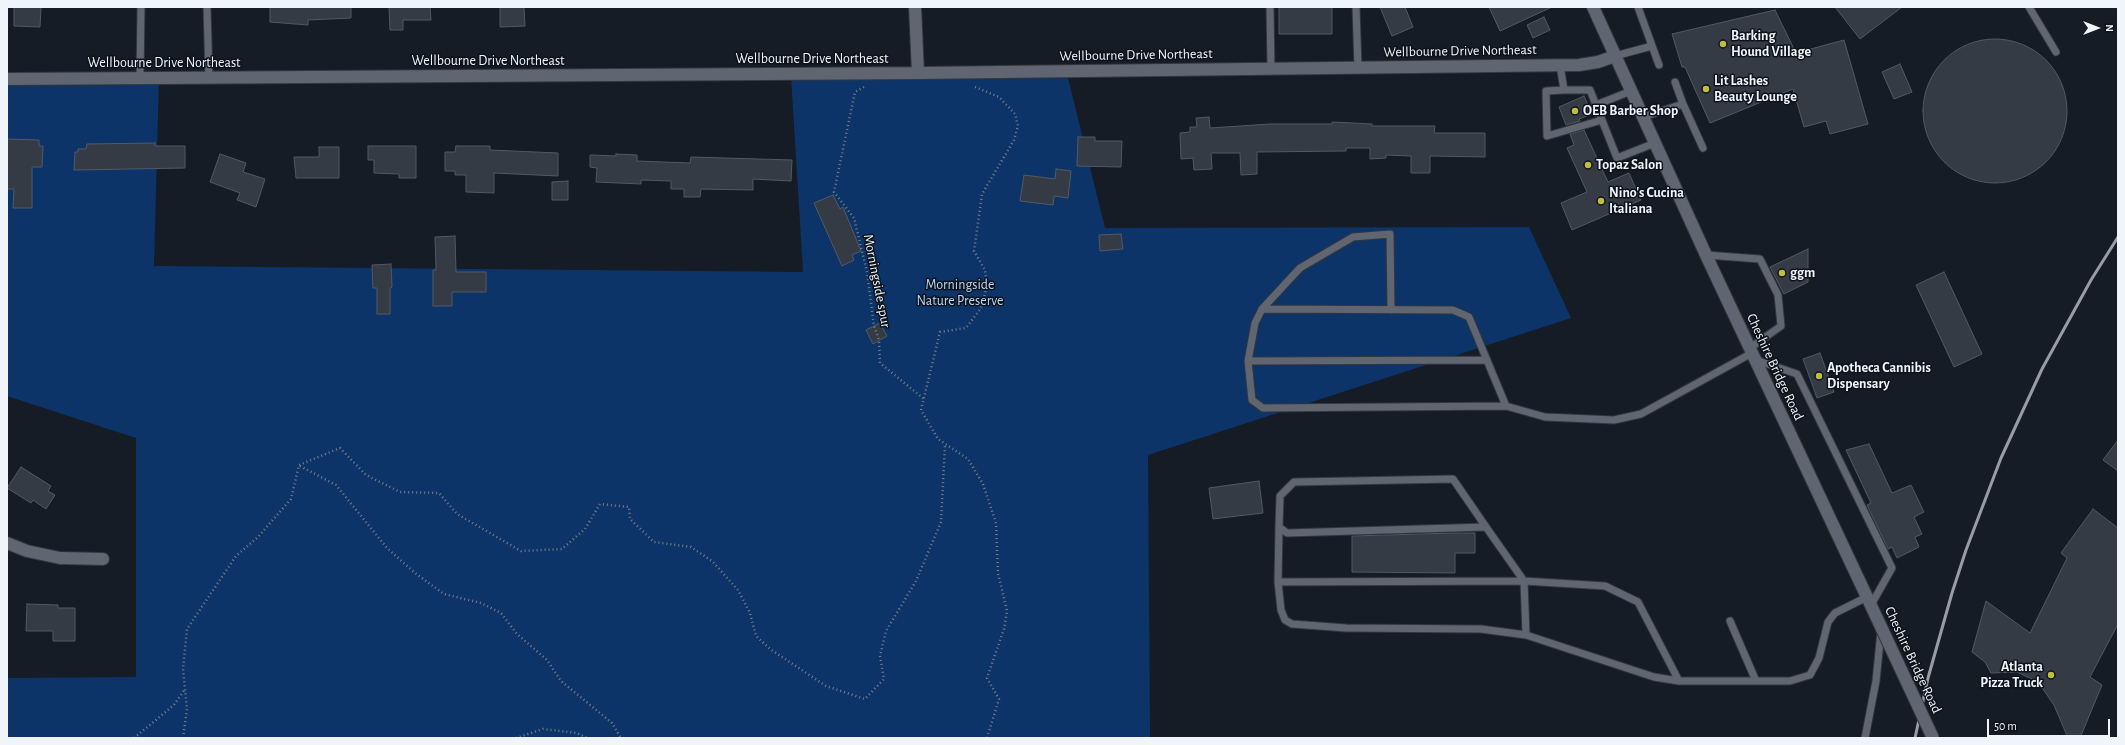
<!DOCTYPE html>
<html>
<head>
<meta charset="utf-8">
<style>
  body { margin:0 }
  #map { position:relative; width:2125px; height:745px; overflow:hidden; background:#151c25; font-family:"Alegreya Sans",sans-serif }
  canvas { display:block }
  .frame { position:absolute; inset:0; border:8px solid #f0f4fb; pointer-events:none }
  .north { position:absolute; left:2077px; top:8px; width:40px; height:40px; -webkit-text-stroke:3px #0d131b; paint-order:stroke; rotate:90deg; font-size:11px; font-weight:700; line-height:16px; text-align:center; color:#f0f4fb }
  .north::after { content:''; display:block; margin:auto; width:14px; height:18px; background:#f0f4fb; clip-path:polygon(50% 0,100% 100%,50% 72%,0 100%) }
  .scale { position:absolute; left:1987px; top:719px; width:123px; height:18px; box-sizing:border-box; border:2px solid #f0f4fb; border-top:0; padding-left:5px; font-size:12px; line-height:14px; white-space:nowrap; color:#f0f4fb; -webkit-text-stroke:3px #0d131b; paint-order:stroke }
</style>
</head>
<body>
<div id="map">
<canvas width="2125" height="745"></canvas>
<div class="frame"></div>
<div class="north">N</div>
<div class="scale">50 m</div>
</div>
<script>
const context = document.querySelector('canvas').getContext('2d');
context.lineJoin = 'round';
function fillPath(path, color) { context.fillStyle = color; context.fill(path, 'evenodd'); }
const toPath = rows => new Path2D(rows.map(r => 'M' + r).join(''));
function strokePath(path, color, width, dash) { context.strokeStyle = color; context.lineWidth = width; context.lineCap = dash ? 'butt' : 'round'; context.setLineDash(dash || []); context.stroke(path); }
function label(font, color, halo, rows, align = 'center') {
  context.font = font + ' "Alegreya Sans",sans-serif'; context.lineWidth = 3; context.setLineDash([]); context.textBaseline = 'middle'; context.strokeStyle = halo; context.fillStyle = color; for (const [text, x, y, turn = 0] of rows) {
    context.save(); context.translate(x, y); context.rotate((+turn || 0) * Math.PI / 180); context.textAlign = isNaN(turn) ? turn : align; if (halo) context.strokeText(text, 0, 0); context.fillText(text, 0, 0); context.restore();
  }
}
const green = toPath([
  [1067,74,1105,228,1529,227,1571,318,1148,455,1150,738,7,738,7,678,136,677,136,438,7,396,7,77,159,76,154,266,803,272,791,76]
]);
const building = toPath([
  [14,7,41,7,40,27,14,26,14,7],
  [270,7,351,7,351,18,308,20,308,25,270,22,270,7],
  [389,7,430,7,431,20,403,20,403,30,390,30,389,7],
  [500,7,524,7,525,26,500,27,500,7],
  [1279,7,1332,7,1332,34,1279,34,1279,7],
  [1380,7,1405,7,1413,27,1392,36,1380,7],
  [1489,7,1552,7,1500,31,1489,7],
  [1835,7,1902,7,1860,39,1835,7],
  [1775,10,1796,53,1844,40,1868,124,1830,134,1826,121,1804,127,1793,89,1710,123,1685,67,1682,67,1672,34,1775,10],
  [1544,17,1550,30,1533,38,1527,25,1544,17],
  '1923 111a72 72 0 1 1 144 0a72 72 0 1 1-144 0Z',
  [1900,64,1912,92,1894,99,1882,72,1900,64],
  [1584,96,1592,114,1579,119,1580,121,1566,125,1559,107,1584,96],
  [1209,117,1210,128,1270,124,1332,124,1332,122,1372,124,1372,126,1435,126,1434,133,1485,133,1485,157,1430,156,1430,173,1411,173,1411,156,1386,155,1386,158,1370,159,1370,148,1346,148,1346,151,1257,152,1257,174,1241,175,1240,153,1211,153,1212,169,1194,170,1193,158,1181,159,1180,133,1190,132,1190,127,1197,127,1196,118,1209,117],
  [1584,130,1608,182,1629,173,1641,200,1572,230,1561,203,1587,192,1567,148,1574,145,1570,134,1584,130],
  [1078,137,1095,137,1095,141,1122,141,1121,167,1077,166,1078,137],
  [7,139,39,140,39,146,43,146,42,167,32,167,32,208,13,208,14,189,7,189,7,139],
  [155,143,155,146,185,146,185,168,74,170,75,152,78,152,78,149,86,149,87,144,155,143],
  [368,146,416,146,416,178,399,178,399,174,374,173,374,160,368,160,368,146],
  [456,146,490,146,490,150,558,153,558,176,494,173,494,193,466,192,466,175,455,175,455,171,445,171,445,152,455,152,456,146],
  [319,147,339,147,339,178,296,178,294,157,319,157,319,147],
  [220,154,246,163,243,172,265,179,256,207,237,200,240,193,210,182,220,154],
  [616,154,637,155,637,161,690,163,691,157,792,160,791,181,753,179,753,190,701,189,700,197,684,197,684,189,671,189,671,181,641,180,641,184,596,182,597,168,590,167,590,155,616,156,616,154],
  [1056,169,1071,171,1068,198,1054,196,1053,205,1020,201,1024,175,1055,179,1056,169],
  [568,181,568,200,552,200,552,182,568,181],
  [833,195,840,209,843,207,861,251,852,255,854,260,842,266,814,203,833,195],
  [1121,234,1123,249,1100,251,1099,235,1121,234],
  [455,236,456,272,486,272,486,292,452,292,452,306,433,306,433,270,436,270,435,237,455,236],
  [1808,249,1808,282,1784,294,1770,267,1808,249],
  [391,264,392,287,390,288,390,314,377,314,377,288,373,288,372,265,391,264],
  [1944,272,1982,354,1954,367,1916,285,1944,272],
  [880,323,887,336,873,344,866,330,880,323],
  [1820,353,1834,392,1817,398,1803,359,1820,353],
  [2118,440,2118,471,2103,460,2118,440],
  [1869,444,1892,493,1911,485,1924,512,1914,517,1922,534,1915,537,1919,547,1897,558,1892,547,1888,549,1867,505,1871,503,1846,450,1869,444],
  [21,467,51,486,48,491,55,495,46,509,33,500,31,503,7,488,21,467],
  [1259,481,1263,513,1213,519,1209,488,1259,481],
  [2093,509,2118,528,2118,624,2090,677,2102,685,2080,738,2068,738,2054,705,2038,682,2017,672,1991,673,1985,662,1972,652,1986,601,2030,633,2067,558,2061,553,2093,509],
  [1453,533,1475,533,1475,553,1455,553,1455,573,1352,572,1352,536,1453,533],
  [27,604,58,605,58,608,75,608,75,641,53,641,53,631,26,631,27,604]
]);
const path = toPath([
  [864,87,855,92,834,192,854,218,867,272,874,326,879,340,880,363,924,399],
  [975,87,999,97,1015,114,1018,126,1014,140,982,194,974,251,985,270,987,286,981,308,966,328,940,332,921,410,938,439,968,459,983,484,996,523,998,573,1007,611,1004,629,987,678,999,699,987,738],
  [300,466,336,485,387,548,415,573,444,594,481,603,501,613,517,634,547,660,561,681,612,723,621,738],
  [134,738,174,705,185,689],
  [183,738,187,709,183,669,187,629,236,556,258,537,291,499,299,465,340,448,366,475,400,492,439,493,457,514,521,551,562,549,585,529,600,504,629,507,630,519,654,542,691,547,712,561,738,590,750,613,756,636,770,649,826,686,865,699,884,679,880,656,886,631,916,581,941,522,945,445],
  [516,738,543,729,577,733,587,738]
]);
const lane = toPath([
  [207,7,209,78],
  [1270,7,1271,69],
  [1356,7,1358,68],
  [1638,7,1659,65],
  [2029,7,2056,52],
  [1615,56,1652,46],
  [1560,65,1564,90,1546,91,1547,136,1602,120],
  [140,78,141,7],
  [1675,82,1683,104],
  [1564,90,1590,90,1596,105],
  [1631,91,1596,105,1617,158,1655,143],
  [1643,117,1683,104,1703,148],
  [1706,255,1760,259,1778,295,1781,326,1750,348],
  [1262,309,1453,310,1469,317,1506,406],
  [1391,310,1390,234,1353,237,1300,268,1262,309,1255,323,1248,361,1252,400,1263,408,1506,406,1545,417,1614,420,1641,414,1752,353],
  [1756,360,1797,374,1892,568,1871,605],
  [1248,361,1487,360],
  [1279,527,1278,582,1281,610,1285,620,1292,624,1346,628,1481,629,1526,635,1654,677,1679,681,1790,681,1810,675,1819,658,1828,622,1835,613,1867,597],
  [1486,527,1287,533,1279,527,1280,496,1294,482,1453,479,1486,527,1524,581,1526,635],
  [1278,582,1524,581,1605,586,1638,602,1679,681],
  [1730,621,1756,681],
  [1865,738,1876,681,1881,631]
]);
const street = toPath([
  [915,7,918,73],
  [7,79,918,73,1579,65,1598,62,1615,56],
  [7,543,27,551,60,558,103,559]
]);
const secondary = toPath([
  [1593,7,1706,255,1882,629]
]);
const rail = toPath([
  [1915,738,1928,678,1952,593,1966,550,2001,458,2042,369,2091,280,2118,237]
]);
const secondaryBridge = toPath([
  [1882,629,1933,738]
]);
const markers = [
  [1723,44,4,"#c1bd3f"],
  [1706,89,4,"#c1bd3f"],
  [1575,111,4,"#c1bd3f"],
  [1588,165,4,"#c1bd3f"],
  [1601,201,4,"#c1bd3f"],
  [1782,273,4,"#c1bd3f"],
  [1819,376,4,"#c1bd3f"],
  [2051,675,4,"#c1bd3f"]
];
const poiNames = [
  ["Barking",1731,36],
  ["Hound Village",1731,52],
  ["Lit Lashes",1714,81],
  ["Beauty Lounge",1714,97],
  ["OEB Barber Shop",1583,111],
  ["Topaz Salon",1596,165],
  ["Nino's Cucina",1609,193],
  ["Italiana",1609,209],
  ["ggm",1790,273],
  ["Apotheca Cannibis",1827,368],
  ["Dispensary",1827,384],
  ["Atlanta",2043,667,"right"],
  ["Pizza Truck",2043,683,"right"]
];
const streetNames = [
  ["Wellbourne Drive Northeast",1460,51,-1],
  ["Wellbourne Drive Northeast",1136,55,-1],
  ["Wellbourne Drive Northeast",812,59],
  ["Wellbourne Drive Northeast",488,61],
  ["Wellbourne Drive Northeast",164,63],
  ["Morningside spur",877,281,79],
  ["Cheshire Bridge Road",1775,367,65],
  ["Cheshire Bridge Road",1913,660,65]
];
const parkNames = [
  ["Morningside",960,285],
  ["Nature Preserve",960,301]
];
fillPath(green, '#0d3468');
fillPath(building, '#343b45');
strokePath(building, '#525964', 1);
strokePath(lane, '#32363d', 9);
strokePath(street, '#32363d', 14);
strokePath(secondary, '#32363d', 14);
strokePath(path, '#7a7f87', 2.5, [1, 3]);
strokePath(lane, '#5f6672', 7);
strokePath(street, '#5f6672', 12);
strokePath(secondary, '#5f6672', 12);
strokePath(rail, '#989da5', 3);
strokePath(secondaryBridge, '#32363d', 14, []);
strokePath(secondaryBridge, '#5f6672', 12);
for (const [x, y, r, color] of markers) { const dot = new Path2D(); dot.arc(x, y, r, 0, 2 * Math.PI); context.fillStyle = color; context.fill(dot); strokePath(dot, '#0d131b', 1.5); }
label('bold 14px', '#f0f4fb', '#0d131b', poiNames, 'left');
label('14px', '#f0f4fb', '#0d131b', streetNames);
label('14px', '#bcd5fa', '#0d131b', parkNames);
</script>
</body>
</html>
